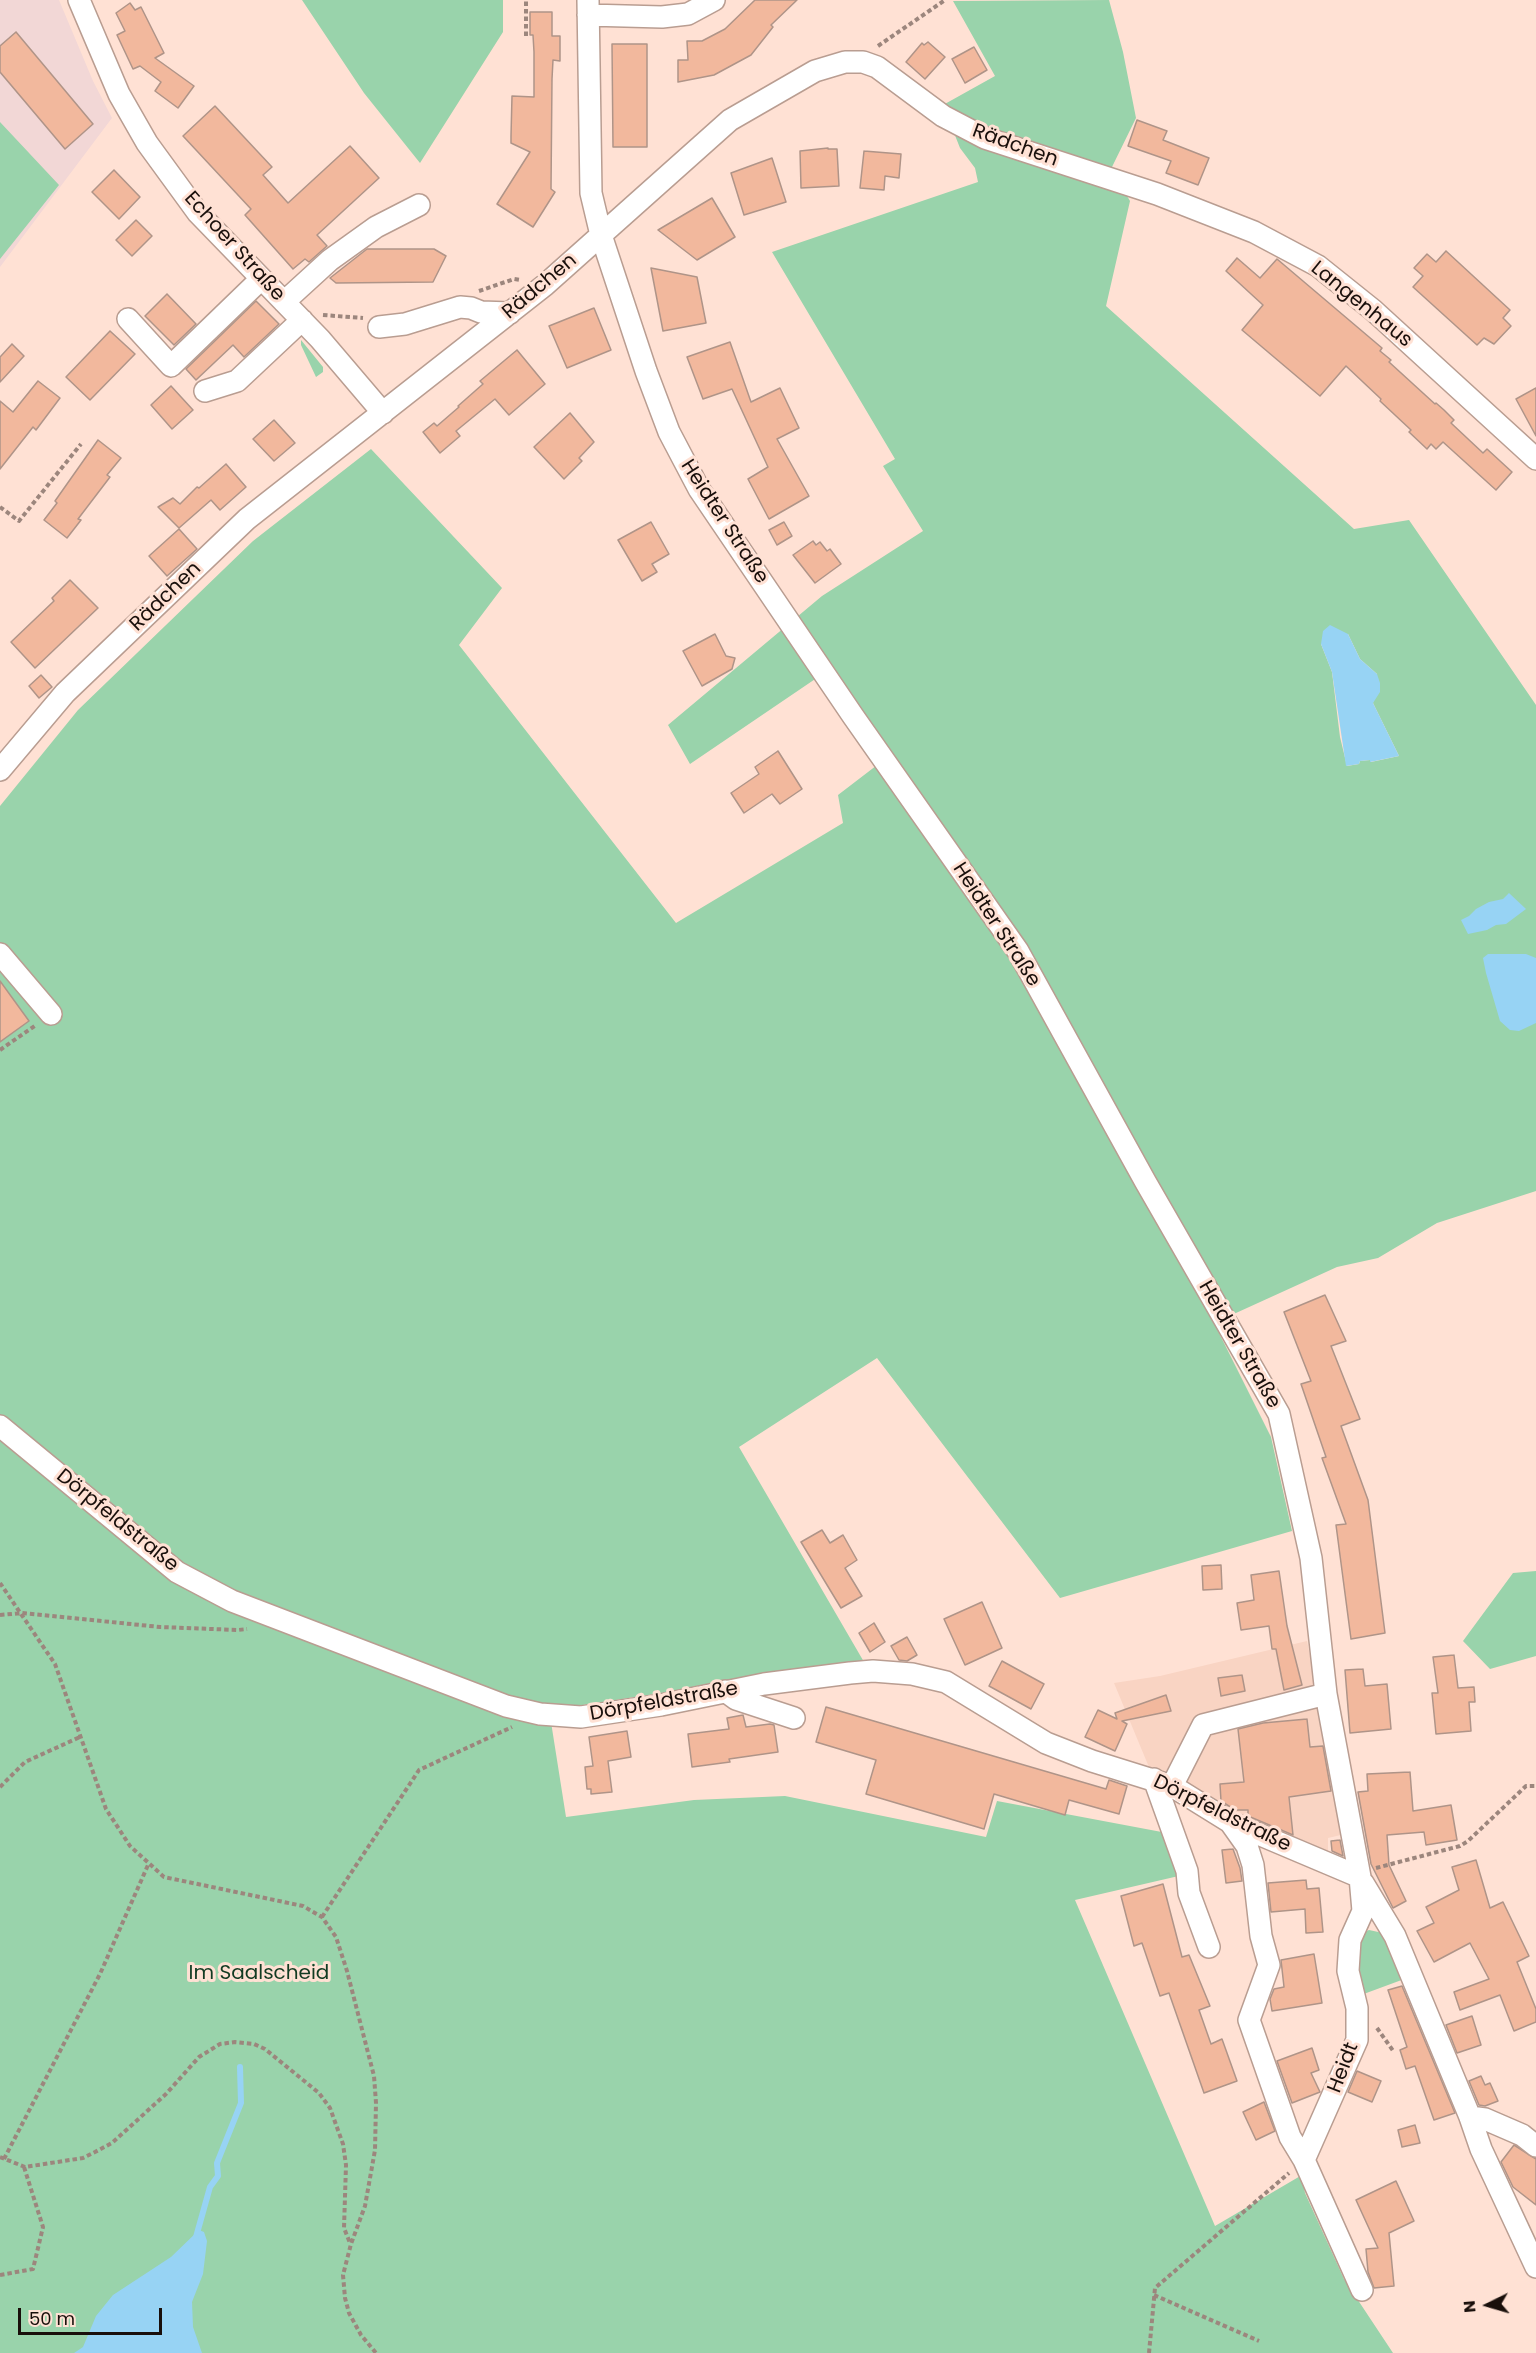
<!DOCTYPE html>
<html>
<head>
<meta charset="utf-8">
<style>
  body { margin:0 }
  #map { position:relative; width:1536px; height:2353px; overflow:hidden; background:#ffe1d4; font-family:Poppins,sans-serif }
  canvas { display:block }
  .north { position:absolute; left:1458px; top:2275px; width:60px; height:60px; -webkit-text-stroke:4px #ffe1d4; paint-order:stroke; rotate:265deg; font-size:16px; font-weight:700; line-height:24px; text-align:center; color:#190f0b }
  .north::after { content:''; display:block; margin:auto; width:21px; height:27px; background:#190f0b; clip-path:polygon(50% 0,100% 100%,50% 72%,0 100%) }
  .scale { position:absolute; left:18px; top:2308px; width:144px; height:27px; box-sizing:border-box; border:3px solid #190f0b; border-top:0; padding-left:8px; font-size:18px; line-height:21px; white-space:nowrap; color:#190f0b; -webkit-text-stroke:4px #ffe1d4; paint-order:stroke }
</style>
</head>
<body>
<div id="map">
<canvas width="1536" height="2353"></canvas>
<div class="north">N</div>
<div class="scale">50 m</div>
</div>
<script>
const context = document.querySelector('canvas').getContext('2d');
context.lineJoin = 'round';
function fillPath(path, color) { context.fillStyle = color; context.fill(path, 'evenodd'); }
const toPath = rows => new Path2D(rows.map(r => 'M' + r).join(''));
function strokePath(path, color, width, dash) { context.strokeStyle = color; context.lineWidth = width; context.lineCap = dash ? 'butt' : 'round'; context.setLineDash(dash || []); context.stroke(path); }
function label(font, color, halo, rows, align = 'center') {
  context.font = font + ' Poppins,sans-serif'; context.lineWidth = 6; context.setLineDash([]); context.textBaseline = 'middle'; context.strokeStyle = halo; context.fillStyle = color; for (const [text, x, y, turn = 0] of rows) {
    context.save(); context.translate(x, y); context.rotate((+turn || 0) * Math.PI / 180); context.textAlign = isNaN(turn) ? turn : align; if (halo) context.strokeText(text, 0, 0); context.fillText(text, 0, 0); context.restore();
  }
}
const built = toPath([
  [1307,1641,1345,1834,1328,1838,1328,1860,1151,1772,1114,1683,1160,1676]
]);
const education = toPath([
  [0,0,59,0,93,81,112,118,0,267]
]);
const green = toPath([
  [302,0,503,0,503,32,420,163,364,93],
  [1109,0,1123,52,1136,118,1111,169,1130,201,1106,306,1354,529,1409,520,1536,705,1536,1191,1437,1223,1378,1258,1337,1267,1214,1323,1271,1437,1292,1531,1060,1598,877,1358,739,1447,864,1662,550,1710,551,1722,566,1817,694,1800,785,1796,986,1837,997,1801,1167,1833,1183,1875,1075,1900,1215,2226,1302,2175,1305,2193,1344,2279,1393,2353,0,2353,0,806,78,710,253,541,371,449,502,588,459,645,676,923,843,823,838,795,885,759,827,671,690,764,668,725,822,596,923,531,883,466,895,459,772,252,978,182,975,168,960,148,943,105,995,76,953,1],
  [1348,634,1360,659,1377,674,1373,703,1399,756,1371,762,1370,760,1360,761,1359,764,1347,766,1340,737,1332,672,1321,644],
  [0,122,59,185,0,259],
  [301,340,323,367,323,372,316,377,301,345],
  [1536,1571,1536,1656,1490,1669,1463,1641,1513,1573],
  [1369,1930,1383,1933,1407,1978,1361,1995,1355,1946,1362,1933]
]);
const water = toPath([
  [1330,625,1348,634,1360,659,1377,674,1380,683,1380,692,1373,703,1399,756,1370,762,1370,760,1360,761,1359,764,1346,766,1332,672,1321,644,1323,631],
  [1509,893,1526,909,1506,924,1496,925,1487,930,1468,934,1461,920,1469,916,1476,909,1489,902,1503,899],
  [1488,954,1526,954,1536,958,1536,1023,1519,1031,1510,1030,1500,1021,1486,973,1483,958],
  [199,2230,204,2232,207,2241,203,2274,192,2302,193,2327,202,2353,74,2353,83,2347,96,2316,113,2295,171,2257]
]);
const stream = toPath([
  [196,2237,210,2187,218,2176,217,2163,241,2103,240,2067]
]);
const building = toPath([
  [755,0,797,0,771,25,773,27,751,55,714,75,678,82,678,60,688,60,687,41,702,41,725,29,755,0],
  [130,3,135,10,141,7,164,53,155,58,194,86,178,108,155,91,161,82,140,66,133,69,117,35,125,31,116,13,130,3],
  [530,12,552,12,552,36,560,36,560,61,553,60,552,79,551,189,555,192,533,227,497,204,530,152,511,143,511,136,512,96,534,97,534,52,533,35,530,35,530,12],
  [16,32,93,124,65,149,0,72,0,46,16,32],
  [928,42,945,57,925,79,906,62,922,43,924,45,928,42],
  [612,44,647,44,647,147,613,147,612,44],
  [974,47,987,70,965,83,952,59,974,47],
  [215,106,272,167,263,175,288,203,350,146,379,178,317,235,327,246,309,262,305,259,293,269,245,215,251,209,183,136,215,106],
  [1137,120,1167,131,1163,140,1209,158,1198,185,1166,173,1171,161,1128,146,1137,120],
  [828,148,828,149,837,149,839,186,801,188,800,151,828,148],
  [864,151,901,154,899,178,885,176,884,190,860,188,864,151],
  [772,158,786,202,744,215,731,173,772,158],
  [114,170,140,197,119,219,92,192,114,170],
  [712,198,735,237,697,260,658,230,712,198],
  [136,220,152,236,132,256,116,240,136,220],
  [367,249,434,249,446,256,433,282,336,283,330,278,367,249],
  [1446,251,1510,310,1503,318,1511,326,1494,344,1484,338,1477,345,1413,287,1423,276,1414,268,1427,254,1436,262,1446,251],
  [1237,258,1260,278,1277,259,1382,348,1380,351,1391,360,1389,362,1435,404,1436,403,1444,410,1454,420,1451,423,1483,453,1487,449,1512,472,1496,490,1443,442,1436,449,1431,444,1427,449,1409,432,1411,430,1380,401,1381,399,1346,366,1320,396,1242,330,1263,305,1226,271,1237,258],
  [651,268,697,277,706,323,663,331,651,268],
  [167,294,196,324,174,345,145,316,167,294],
  [256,301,279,324,244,357,233,345,196,380,186,369,256,301],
  [594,308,611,350,567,368,549,326,594,308],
  [110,331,135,354,90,400,66,377,110,331],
  [730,342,751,402,780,388,799,428,777,439,809,496,769,519,748,479,768,467,732,389,703,399,687,357,730,342],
  [12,344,24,356,0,382,0,357,12,344],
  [517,350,545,384,509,415,495,399,456,431,460,436,440,453,423,432,434,423,437,426,459,407,458,406,483,384,480,381,517,350],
  [38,381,60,398,36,430,33,427,0,469,0,401,13,412,38,381],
  [171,386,193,410,172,429,151,405,171,386],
  [1536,388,1536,436,1516,399,1536,388],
  [570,413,594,442,579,458,582,461,564,479,534,447,570,413],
  [274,420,295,443,274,461,253,439,274,420],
  [98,440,121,458,107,475,110,477,78,519,81,520,67,538,44,520,57,503,55,501,98,440],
  [226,464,246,487,220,510,211,500,179,528,158,507,173,498,180,504,197,487,199,488,226,464],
  [651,522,669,554,652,564,657,572,642,581,618,540,651,522],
  [784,522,792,536,777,545,769,530,784,522],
  [179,529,197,549,167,576,149,556,179,529],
  [813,541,816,545,820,542,827,551,830,549,841,564,815,583,793,555,813,541],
  [70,580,98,608,35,668,11,642,54,601,52,598,70,580],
  [715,634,726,656,735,658,732,669,702,686,683,651,715,634],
  [41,675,52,687,39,698,29,686,41,675],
  [778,751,802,789,780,804,772,794,744,813,731,793,759,774,755,767,778,751],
  [0,981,29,1021,0,1042,0,981],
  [1325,1295,1346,1341,1331,1346,1360,1419,1341,1426,1368,1500,1385,1633,1351,1639,1336,1525,1346,1524,1322,1458,1326,1457,1301,1384,1311,1381,1284,1312,1325,1295],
  [822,1530,830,1543,843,1535,857,1560,845,1568,862,1596,841,1608,801,1542,822,1530],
  [1221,1565,1222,1589,1203,1590,1202,1566,1221,1565],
  [1279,1571,1287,1626,1302,1685,1284,1690,1276,1649,1272,1649,1269,1626,1241,1630,1237,1603,1254,1600,1251,1575,1279,1571],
  [982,1602,1002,1648,965,1665,944,1619,982,1602],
  [874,1623,885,1642,870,1652,859,1633,874,1623],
  [907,1637,917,1655,907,1661,899,1660,891,1646,907,1637],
  [1454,1655,1458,1688,1474,1687,1475,1702,1469,1702,1471,1731,1436,1734,1432,1693,1438,1693,1433,1657,1454,1655],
  [1002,1661,1044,1684,1031,1709,989,1686,1002,1661],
  [1363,1669,1365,1686,1387,1684,1391,1729,1350,1733,1345,1670,1363,1669],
  [1242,1675,1245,1691,1221,1696,1218,1678,1242,1675],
  [1166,1695,1171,1711,1122,1721,1127,1724,1115,1751,1085,1737,1098,1710,1117,1719,1115,1713,1166,1695],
  [826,1707,1106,1789,1109,1780,1127,1786,1119,1814,1069,1800,1065,1815,994,1794,984,1829,866,1794,876,1760,816,1742,826,1707],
  [743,1715,746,1727,770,1724,774,1725,778,1752,729,1759,730,1762,692,1767,688,1734,729,1729,727,1718,743,1715],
  [1307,1719,1310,1747,1323,1746,1331,1791,1289,1797,1293,1835,1248,1816,1248,1810,1235,1810,1221,1801,1220,1784,1244,1782,1238,1729,1263,1723,1307,1719],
  [627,1731,631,1757,608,1761,612,1792,591,1794,591,1789,587,1789,585,1767,593,1766,589,1737,627,1731],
  [1410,1772,1413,1811,1451,1805,1457,1840,1426,1845,1424,1832,1387,1835,1389,1865,1406,1901,1393,1908,1371,1864,1358,1792,1368,1791,1367,1774,1410,1772],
  [1340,1840,1343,1856,1332,1851,1331,1841,1340,1840],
  [1233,1849,1240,1868,1242,1881,1226,1883,1222,1850,1233,1849],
  [1476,1860,1490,1908,1503,1902,1529,1956,1517,1962,1536,2009,1536,2022,1514,2031,1500,1995,1460,2010,1454,1992,1489,1979,1470,1943,1434,1962,1417,1931,1434,1923,1426,1907,1459,1890,1452,1867,1476,1860],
  [1306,1880,1307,1889,1319,1888,1323,1932,1306,1933,1305,1909,1271,1912,1268,1883,1306,1880],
  [1163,1884,1182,1957,1189,1955,1210,2006,1199,2010,1211,2044,1222,2039,1237,2081,1204,2093,1169,1993,1160,1996,1142,1943,1134,1946,1121,1896,1163,1884],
  [1314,1954,1322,2003,1272,2011,1270,1999,1274,1989,1284,1987,1281,1960,1314,1954],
  [1402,1986,1455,2113,1434,2120,1415,2066,1406,2069,1400,2050,1407,2047,1388,1990,1402,1986],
  [1472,2016,1481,2045,1457,2053,1446,2025,1472,2016],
  [1312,2048,1319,2070,1311,2073,1320,2092,1292,2103,1277,2061,1312,2048],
  [1357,2071,1381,2081,1372,2102,1348,2092,1357,2071],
  [1481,2076,1485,2085,1490,2083,1498,2101,1485,2106,1479,2105,1469,2081,1481,2076],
  [1264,2102,1275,2131,1256,2140,1243,2112,1264,2102],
  [1415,2125,1420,2143,1402,2147,1398,2130,1415,2125],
  [1514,2145,1536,2159,1536,2205,1513,2187,1501,2162,1514,2145],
  [1396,2181,1414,2221,1389,2233,1394,2286,1374,2288,1368,2272,1366,2249,1378,2248,1356,2200,1396,2181]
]);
const path = toPath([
  [526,36,526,0],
  [878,46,945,0],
  [479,291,514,279,520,280],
  [323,315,363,318],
  [0,507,19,521,81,444],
  [0,1050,36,1025],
  [0,1583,55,1664,106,1809,130,1846,164,1877,303,1906,322,1917,336,1937,347,1971,374,2076,376,2103,375,2150,365,2206,351,2244,343,2275,345,2298,349,2313,361,2335,376,2353],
  [0,1615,22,1613,160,1627,238,1630,247,1629],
  [0,1787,25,1762,80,1737],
  [1376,1868,1460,1846,1468,1841,1526,1786,1536,1786],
  [322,1917,419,1770,512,1727],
  [1377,2028,1394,2052],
  [0,2157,25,2167,83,2158,95,2152,112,2143,166,2094,199,2057,220,2044,235,2042,254,2044,265,2049,319,2093,330,2108,343,2144,346,2165,344,2228,350,2243],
  [4,2159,100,1974,148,1865],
  [0,2275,33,2269,43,2227,24,2167],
  [1154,2295,1259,2341],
  [1149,2353,1155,2288,1289,2173]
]);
const minor = toPath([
  [79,0,119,94,147,143,198,213,320,339,383,413],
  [588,0,591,193,601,235,646,371,669,432,699,489,853,716,1018,951,1145,1181,1279,1414,1311,1558,1326,1694,1360,1877,1363,1911,1350,1940,1348,1971,1357,2008,1357,2040,1304,2160],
  [588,15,662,17,688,14,714,0],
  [284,302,330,260,376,227,419,205],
  [128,319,171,366,260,280],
  [379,327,405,324,460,307,471,308,481,312,510,313],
  [205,391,237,381,302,320],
  [0,770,65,693,247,519,545,285,730,120,815,71,845,62,863,62,877,67,943,116,985,138,1157,194,1254,232,1318,266,1373,310,1536,459],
  [0,954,51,1014],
  [0,1426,177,1572,232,1601,506,1706,540,1714,581,1717,661,1705,764,1684,850,1673,873,1671,912,1674,946,1682,1046,1743,1092,1761,1172,1786,1230,1822,1360,1877],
  [725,1691,736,1699,794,1718],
  [1154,1779,1187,1871,1189,1893,1209,1947],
  [1172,1786,1203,1725,1326,1694],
  [1230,1822,1247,1846,1253,1865,1261,1936,1269,1965,1249,2020,1290,2137,1304,2160,1362,2290],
  [1363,1883,1395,1936,1470,2117,1481,2149,1536,2267],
  [1470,2117,1485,2119,1522,2135,1536,2146]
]);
const streetNames = [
  ["Rädchen",1015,146,20],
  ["Echoer Straße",234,247,48],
  ["Rädchen",540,287,-40],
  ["Langenhaus",1361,305,39],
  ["Heidter Straße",724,522,57],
  ["Rädchen",166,597,-44],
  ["Heidter Straße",996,925,57],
  ["Heidter Straße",1239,1345,60],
  ["Dörpfeldstraße",117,1521,39],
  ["Dörpfeldstraße",664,1702,-10],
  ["Dörpfeldstraße",1222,1814,26],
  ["Heidt",1344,2068,-69]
];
const parkNames = [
  ["Im Saalscheid",259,1974]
];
fillPath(built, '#f9d4c3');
fillPath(education, '#f2d7d6');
fillPath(green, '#99d3ab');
fillPath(water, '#97d3f4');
strokePath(stream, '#97d3f4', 6);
fillPath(building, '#f2b89d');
strokePath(building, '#af9488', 1.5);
strokePath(minor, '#b99d91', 24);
strokePath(path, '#9c867d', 4, [4.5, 3]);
strokePath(minor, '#fff', 21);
label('20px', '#190f0b', '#ffe1d4', streetNames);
label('20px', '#123b22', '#ffe1d4', parkNames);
</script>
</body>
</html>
